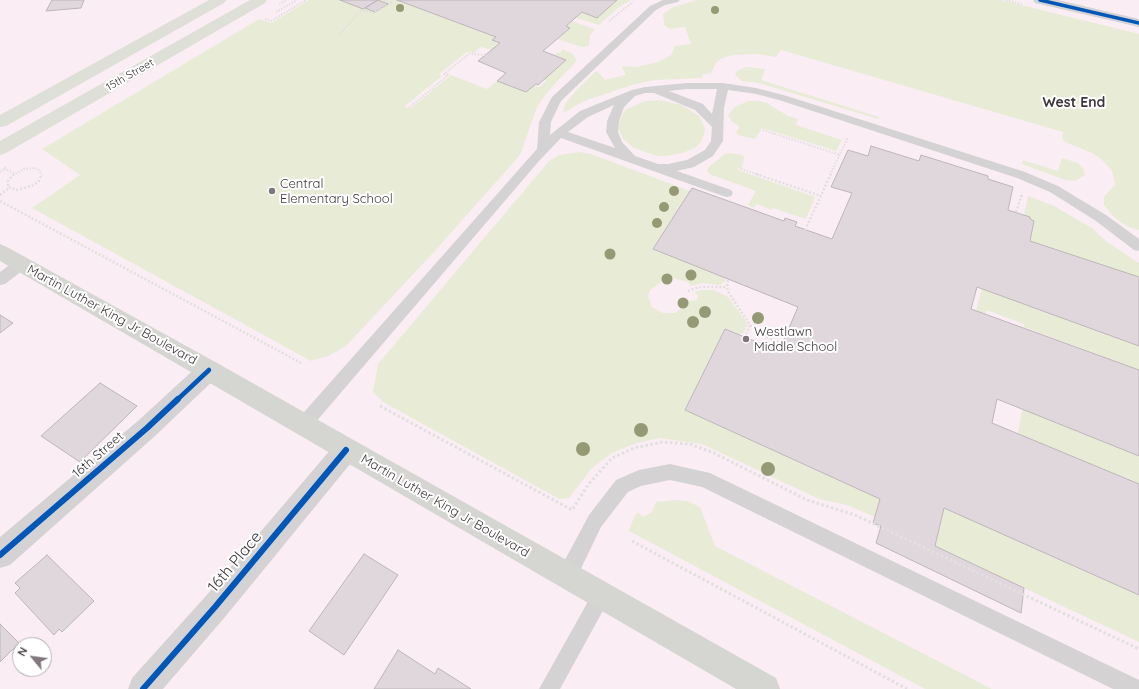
<!DOCTYPE html>
<html>
<head>
<meta charset="utf-8">
<style>
  body { margin:0 }
  #map { position:relative; width:1139px; height:689px; overflow:hidden; background:#faeef4; font-family:Quicksand,sans-serif }
  canvas { display:block }
  .north { position:absolute; left:12px; top:637px; width:40px; height:40px; box-sizing:border-box; background:#fff; border:1px solid #b2afb1; border-radius:50%; rotate:299deg; font-size:11px; font-weight:700; line-height:16px; text-align:center; color:#3f373b }
  .north::after { content:''; display:block; margin:auto; width:14px; height:18px; background:#80777c; clip-path:polygon(50% 0,100% 100%,50% 72%,0 100%) }
</style>
</head>
<body>
<div id="map">
<canvas width="1139" height="689"></canvas>
<div class="north">N</div>
</div>
<script>
const context = document.querySelector('canvas').getContext('2d');
context.lineJoin = 'round';
function fillPath(path, color) { context.fillStyle = color; context.fill(path, 'evenodd'); }
const toPath = rows => new Path2D(rows.map(r => 'M' + r).join(''));
function strokePath(path, color, width, dash) { context.strokeStyle = color; context.lineWidth = width; context.lineCap = dash ? 'butt' : 'round'; context.setLineDash(dash || []); context.stroke(path); }
function label(font, color, halo, rows, align = 'center') {
  context.font = font + ' Quicksand,sans-serif'; context.lineWidth = 4; context.setLineDash([]); context.textBaseline = 'middle'; context.strokeStyle = halo; context.fillStyle = color; for (const [text, x, y, turn = 0] of rows) {
    context.save(); context.translate(x, y); context.rotate((+turn || 0) * Math.PI / 180); context.textAlign = isNaN(turn) ? turn : align; if (halo) context.strokeText(text, 0, 0); context.fillText(text, 0, 0); context.restore();
  }
}
const green = toPath([
  [309,0,340,0,363,9,378,0,397,0,496,37,493,40,500,43,492,50,481,47,474,53,467,52,439,74,442,76,405,106,410,109,451,75,487,89,497,81,526,92,534,86,539,87,541,86,546,81,544,79,566,60,554,55,558,52,560,53,562,49,569,52,573,54,576,59,576,62,561,77,546,94,537,107,520,155,513,163,433,253,346,346,328,356,311,361,32,208,80,175,42,149,259,19,271,23],
  [617,0,631,0,619,7,599,25,576,18,582,12,597,18],
  [697,0,1001,0,1139,34,1139,230,1129,227,1122,223,1113,216,1104,205,1104,197,1115,184,1112,171,1101,159,1092,153,1065,142,1062,139,1063,132,781,50,776,57,757,54,733,55,722,58,716,63,711,73,702,75,703,78,655,80,632,85,584,101,563,113,565,104,574,93,595,72,597,71,605,80,626,75,621,66,636,67,658,62,671,55,675,46,691,44,685,27,670,29,664,25,663,14,673,7],
  [572,21,595,29,590,35,589,46,582,47,557,39,569,28,566,26],
  [746,67,765,69,761,80,879,117,878,119,759,83,742,81,735,75,737,71],
  [660,100,682,105,699,116,704,126,705,131,701,142,696,147,683,153,666,156,657,156,634,148,623,139,618,128,619,123,623,113,627,109,645,101],
  [748,101,758,101,767,103,788,116,798,119,796,125,842,140,836,151,762,128,756,138,754,139,738,135,736,132,739,128,738,125,732,122,728,115,735,107],
  [580,152,591,154,690,191,653,249,725,278,725,281,720,285,702,283,691,286,688,282,669,277,650,290,648,296,652,307,663,313,675,313,684,307,686,300,694,301,697,299,698,296,695,292,700,290,714,290,728,297,748,324,743,334,741,333,740,335,725,329,685,410,880,499,875,517,847,505,819,499,702,444,659,438,634,444,612,453,592,468,569,498,559,499,383,402,373,392,378,364,549,161,559,155],
  [731,153,741,155,744,157,743,164,741,169,738,168,738,170,815,197,806,219,773,208,771,210,757,204,754,208,748,205,756,191,709,174,707,170,709,167,725,154],
  [1062,158,1078,163,1083,168,1085,175,1075,181,1065,180,1022,164,1023,160,1058,171],
  [1028,196,1052,205,1092,228,1107,242,1139,263,1139,277,1030,241,1034,221,1024,215],
  [982,288,1139,346,1139,370,1024,327,1024,324,987,310,985,314,976,311],
  [1022,409,1139,456,1139,484,1018,434],
  [675,500,687,501,700,507,715,546,992,689,925,689,629,531,634,517,638,512,643,517,652,512,656,502],
  [944,508,1139,595,1139,642,935,546]
]);
const building = toPath([
  [52,0,84,0,81,8,46,11,52,0],
  [340,0,378,0,363,9,340,0],
  [378,0,388,4,375,12,365,8,378,0],
  [397,0,617,0,597,18,582,12,566,26,570,28,543,51,566,60,538,85,536,84,526,92,497,81,506,73,478,61,500,43,492,40,496,37,397,0],
  [871,146,919,161,921,155,988,176,988,179,1013,187,1008,210,1030,217,1030,219,1034,221,1030,241,1139,277,1139,346,977,287,971,309,1139,370,1139,456,997,399,992,423,1139,484,1139,595,944,508,935,546,1024,588,1021,613,876,543,881,526,873,523,880,499,685,410,725,329,779,351,798,307,653,249,692,188,784,221,785,218,797,222,795,226,832,239,852,193,831,187,848,150,868,156,871,146],
  [0,315,13,323,0,333,0,315],
  [100,383,137,406,80,462,41,436,100,383],
  [364,554,398,575,344,655,309,631,364,554],
  [47,555,94,601,62,632,59,629,54,635,15,593,20,588,15,583,47,555],
  [0,624,19,643,0,662,0,624],
  [398,650,435,674,438,668,471,689,374,689,398,650]
]);
const pathFar2 = toPath([
  [1006,0,1022,4],
  [279,4,286,0],
  [361,10,374,13,391,3,384,0],
  [276,12,297,0],
  [265,19,271,21,306,0],
  [609,21,633,2],
  [340,34,361,10],
  [409,108,448,75,444,74,469,54,487,55],
  [763,130,840,155],
  [4,169,15,173],
  [741,169,759,175],
  [0,172,6,167],
  [13,175,24,169,34,168,38,169,42,175],
  [830,175,848,137]
]);
const pathFar1 = toPath([
  [14,174,8,181,8,187,17,190,34,185,39,181,42,174],
  [756,174,821,196],
  [0,195,9,188],
  [0,201,303,364],
  [1016,212,1022,194],
  [805,230,831,174],
  [728,280,727,287,729,293,750,325,745,337],
  [688,291,699,287,727,287],
  [750,325,767,337,782,344]
]);
const path = toPath([
  [380,406,572,510,588,485,612,458,634,448,662,442,690,444,714,453,807,500,855,515,1139,649],
  [632,541,907,689]
]);
const service = toPath([
  [663,0,680,0,678,2,665,5,656,10,561,101,551,122,550,135,580,111,632,90,645,87,687,83,723,83,756,88,787,96,1025,172,1058,186,1106,215,1139,239,1139,251,1134,250,1096,221,1050,192,1017,178,779,100,756,94,728,90,724,108,723,141,713,156,694,167,677,171,731,190,733,193,731,196,727,197,723,196,561,138,539,161,309,430,303,432,297,430,295,425,297,420,537,149,539,122,552,97,650,6,663,0],
  [687,89,717,89,712,114,703,104,669,91,687,89],
  [645,93,654,93,695,110,712,127,711,141,705,150,687,160,668,164,658,164,635,156,622,142,618,132,619,121,624,107,635,96,645,93],
  [614,105,607,121,606,132,615,148,568,132,588,117,614,105],
  [21,259,26,260,28,264,26,268,5,284,0,285,0,272,16,260,21,259],
  [670,464,710,473,1139,680,1139,689,1113,689,702,487,670,480,641,486,628,492,601,527,574,583,567,585,560,583,558,576,560,569,589,515,616,480,639,470,670,464],
  [602,587,609,589,611,596,560,689,539,689,595,589,602,587]
]);
const minor = toPath([
  [1033,0,1058,0,1139,19,1139,27,1035,3,1033,0],
  [209,360,217,363,220,370,217,377,155,436,10,565,0,568,0,537,139,420,201,363,209,360],
  [346,439,355,442,358,450,355,458,225,617,163,689,128,689,132,678,205,597,337,442,346,439]
]);
const secondary = toPath([
  [0,244,7,247,217,363,776,678,780,689,736,689,0,261,0,244]
]);
const primary = toPath([
  [209,0,226,0,224,3,6,126,0,127,0,115,209,0],
  [250,0,267,0,265,3,6,153,0,155,0,141,250,0]
]);
const cyclewayFar2 = toPath([
  [1040,0,1139,23]
]);
const cyclewayFar1 = toPath([
  [177,400,209,370]
]);
const cycleway = toPath([
  [0,555,147,428,178,399],
  [143,689,215,607,346,450]
]);
const trees = [
  [400,8,4],
  [715,10,4],
  [674,191,5],
  [664,207,5],
  [657,223,5],
  [610,254,5.5],
  [691,275,5.5],
  [667,279,5.5],
  [683,303,5.5],
  [705,312,6],
  [758,318,6],
  [693,322,6],
  [641,430,7],
  [583,449,7],
  [768,469,7]
];
const markers = [
  [272,191,4,"#80777c"],
  [746,339,4,"#80777c"]
];
const farStreetnames = [
  ["15th Street",130,75,-30]
];
const poiNames = [
  ["Central",280,184],
  ["Elementary School",280,199],
  ["Westlawn",754,332],
  ["Middle School",754,347]
];
const streetNames = [
  ["Martin Luther King Jr Boulevard",112,315,29],
  ["16th Street",98,455,-41],
  ["Martin Luther King Jr Boulevard",445,506,30]
];
const farDistrictnames = [
  ["West End",1074,103]
];
const nearStreetnames = [
  ["16th Place",235,562,-50]
];
fillPath(green, '#e8ebd6');
fillPath(building, '#e0d7dc');
strokePath(building, '#bdb5b9', 1);
strokePath(pathFar2, '#e2dfe0', 2, [1.5, 1.5]);
strokePath(pathFar1, '#e2dfe0', 2.5, [2, 2]);
strokePath(path, '#e2dfe0', 3, [2.5, 2.5]);
fillPath(service, '#d5d2d4');
fillPath(minor, '#d5d2d4');
fillPath(secondary, '#d5d5d1');
fillPath(primary, '#dedfd6');
strokePath(cyclewayFar2, '#0057b8', 3.5);
strokePath(cyclewayFar1, '#0057b8', 4.5);
strokePath(cycleway, '#0057b8', 6);
context.fillStyle = '#959a74';
for (const [x, y, r] of trees) { context.beginPath(); context.arc(x, y, r, 0, 2 * Math.PI); context.fill(); }
for (const [x, y, r, color] of markers) { const dot = new Path2D(); dot.arc(x, y, r, 0, 2 * Math.PI); context.fillStyle = color; context.fill(dot); strokePath(dot, '#fff', 1.5); }
label('11px', '#3f373b', '#fff', farStreetnames);
label('13px', '#3f373b', '#fff', poiNames, 'left');
label('13px', '#3f373b', '#fff', streetNames);
label('bold 14px', '#3f373b', '#fff', farDistrictnames);
label('16px', '#3f373b', '#fff', nearStreetnames);
</script>
</body>
</html>
